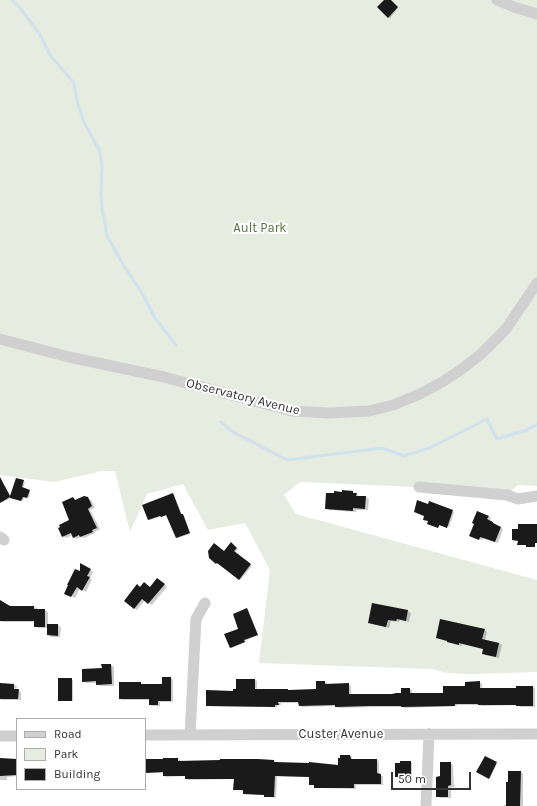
<!DOCTYPE html>
<html>
<head>
<meta charset="utf-8">
<style>
  body { margin:0 }
  #map { position:relative; width:537px; height:806px; overflow:hidden; background:#fff; font-family:Karla,sans-serif }
  canvas { display:block }
  .legend { position:absolute; left:16px; top:718px; width:130px; height:72px; box-sizing:border-box; background:#fff; border:1px solid #adadad; margin:0; padding:5px 7px; list-style:none; font-size:12px; color:#333 }
  .legend li { display:flex; align-items:center; gap:8px; height:20px }
  .legend b { width:20px; border:1px solid #adadad }
  .scale { position:absolute; left:391px; top:772px; width:80px; height:18px; box-sizing:border-box; border:2px solid #333; border-top:0; padding-left:5px; font-size:12px; line-height:14px; white-space:nowrap; color:#333; -webkit-text-stroke:3px #fff; paint-order:stroke }
</style>
</head>
<body>
<div id="map">
<canvas width="537" height="806"></canvas>
<ul class="legend">
<li><b style="height:5px;background:#d0d0d0"></b>Road</li>
<li><b style="height:11px;background:#e6ecdf"></b>Park</li>
<li><b style="height:11px;background:#1a1a1a"></b>Building</li>
</ul>
<div class="scale">50 m</div>
</div>
<script>
const context = document.querySelector('canvas').getContext('2d');
context.lineJoin = 'round';
function fillPath(path, color) { context.fillStyle = color; context.fill(path, 'evenodd'); }
const toPath = rows => new Path2D(rows.map(r => 'M' + r).join(''));
function strokePath(path, color, width, dash) { context.strokeStyle = color; context.lineWidth = width; context.lineCap = dash ? 'butt' : 'round'; context.setLineDash(dash || []); context.stroke(path); }
function label(font, color, halo, rows, align = 'center') {
  context.font = font + ' Karla,sans-serif'; context.lineWidth = 4; context.setLineDash([]); context.textBaseline = 'middle'; context.strokeStyle = halo; context.fillStyle = color; for (const [text, x, y, turn = 0] of rows) {
    context.save(); context.translate(x, y); context.rotate((+turn || 0) * Math.PI / 180); context.textAlign = isNaN(turn) ? turn : align; if (halo) context.strokeText(text, 0, 0); context.fillText(text, 0, 0); context.restore();
  }
}
const green = toPath([
  [0,0,537,0,537,486,518,485,507,495,419,487,300,482,284,495,296,514,537,580,537,672,472,674,447,673,432,669,259,663,270,570,245,523,208,530,183,484,147,494,130,532,115,471,102,471,54,482,0,475]
]);
const shadow = toPath([
  [385,0,390,0,398,8,390,18,388,17],
  [17,479,25,482,23,489,30,491,29,498,24,497,23,501,11,498,3,502,2,501,0,498,0,488,4,486,5,486,11,497],
  [353,492,359,496,359,497,366,497,369,499,368,510,356,510,356,512,329,510,326,508,343,493],
  [173,494,174,495,182,515,184,516,190,534,178,538,177,538,167,515,162,517,161,516,150,520,148,520],
  [73,498,76,500,87,498,91,500,95,508,90,510,100,529,95,532,95,533,84,538,81,537,76,539,73,537,73,535,66,538,63,536,71,521],
  [430,503,454,512,449,527,440,524,439,528,430,524,429,521,425,516],
  [488,516,491,518,490,521,496,524,495,525,503,529,498,543,483,538,482,540,473,537],
  [231,544,238,549,235,552,252,566,240,580,219,563,218,564,210,558,224,552],
  [81,565,93,572,90,578,92,579,86,592,80,588,75,598,65,593,70,585,81,573],
  [160,581,167,587,152,605,145,600,137,610,134,608,138,586,141,587,150,588],
  [0,601,10,607,34,607,37,608,37,610,44,610,48,612,48,625,58,625,61,627,60,637,51,637,48,635,48,628,38,628,35,626,35,622,3,622,0,621],
  [373,604,408,611,411,613,409,622,400,620,399,622,391,621,389,628,372,624,369,622],
  [247,609,248,610,258,635,245,641,246,642,232,648,230,647,239,629],
  [484,630,487,632,485,640,499,643,502,645,499,658,485,655,484,649,462,644,462,646,448,642],
  [111,665,114,667,114,686,100,686,97,684,97,683,86,683,83,681,103,669],
  [171,678,173,680,173,702,160,702,160,706,152,706,150,705,150,700,123,700,120,699,141,683,143,684,163,685],
  [71,679,73,680,73,701,60,701],
  [237,680,255,680,257,681,257,690,289,691,317,690,325,682,327,683,327,685,348,684,351,686,351,695,402,694,409,689,412,690,412,694,444,694,466,687,480,682,482,684,482,689,517,689,517,687,533,687,535,688,535,707,520,707,518,705,482,706,480,705,457,705,457,706,404,708,403,707,373,707,338,708,335,706,302,707,300,705,299,703,281,703,281,705,278,705,277,707,209,706,207,705,237,690],
  [0,685,14,685,17,686,16,690,21,692,21,700,2,700,0,699],
  [350,756,352,757,352,760,377,760,379,761,379,775,383,776,383,785,356,785,356,789,317,788,315,787,315,786,310,784,310,777,277,776,276,798,268,797,265,796,265,795,246,794,244,793,244,791,236,790,234,789,235,779,188,780,186,778,186,776,166,777,164,776,164,773,145,773,145,760,178,759,180,760,180,762,274,761,276,762,339,766],
  [485,757,497,764,490,778,478,772],
  [0,759,17,760,17,776,7,777,7,780,0,780],
  [411,762,412,763,412,778,396,777,401,764],
  [450,763,453,765,454,787,451,787,451,798,440,798,437,796,441,777],
  [520,772,523,773,523,806,504,806,504,805,507,805]
]);
const stream = toPath([
  [12,0,20,8,39,33,50,55,74,83,77,101,84,122,99,150,102,165,101,193,102,209,107,235,122,263,142,293,155,318,176,345],
  [221,422,233,432,287,460,382,448,404,456,429,448,487,419,497,439,527,430,537,424]
]);
const building = toPath([
  [384,0,391,0,398,7,388,18,377,7],
  [0,477,10,496,16,478,24,480,22,487,30,490,27,498,23,497,21,501,10,498,10,497,0,503],
  [342,490,353,491,353,493,357,493,356,496,366,496,365,509,353,508,353,511,325,509,326,493,334,493,334,491,342,492],
  [173,493,181,514,183,514,190,533,176,538,166,515,161,517,160,516,148,520,142,505],
  [84,496,88,497,92,506,88,509,97,528,92,530,93,532,80,537,79,535,73,538,71,533,62,537,58,528,60,527,59,525,69,520,62,502,73,497,75,500],
  [417,500,428,504,429,501,453,510,447,528,439,525,438,528,427,524,428,521,423,520,424,516,414,512],
  [477,511,489,516,487,519,493,522,493,523,501,527,495,542,480,537,479,540,469,536,474,524,472,523],
  [518,524,537,524,537,543,535,543,535,547,526,547,526,545,517,545,518,541,512,540,512,529,518,529],
  [231,542,237,548,234,551,251,564,239,580,217,563,216,564,209,558,208,551,214,543,224,551],
  [80,563,91,569,87,576,90,577,82,591,77,587,71,597,64,594,68,585,67,585,75,569,80,571],
  [157,578,165,584,148,604,142,599,134,609,124,601,137,584,140,587,144,582,150,587],
  [0,600,10,606,34,606,34,609,45,609,45,627,34,627,34,621,0,621],
  [372,603,408,610,406,621,397,619,396,621,388,620,386,627,368,623],
  [247,608,258,635,244,640,245,642,230,648,224,634,238,629,233,614],
  [440,619,485,629,482,639,499,643,496,657,482,654,483,649,459,643,459,645,447,642,447,641,436,638],
  [47,624,58,624,58,636,47,635],
  [101,664,111,664,112,684,96,685,96,681,82,682,82,669,102,668],
  [162,677,171,677,171,701,158,701,158,705,149,705,149,699,119,699,119,682,141,682,141,684,162,684],
  [58,678,72,678,72,701,58,701],
  [236,679,255,679,255,689,288,689,288,690,316,689,316,681,325,681,325,684,349,683,349,694,392,694,396,693,401,693,401,688,410,688,410,693,443,693,443,686,465,686,465,682,480,681,480,688,516,688,516,686,533,686,533,706,516,706,516,705,478,705,478,704,455,704,455,706,401,707,401,706,370,706,335,707,335,705,299,706,298,702,278,702,279,705,275,705,275,707,206,706,206,690,233,691,233,689,236,689],
  [0,683,14,684,14,689,19,689,18,699,0,699],
  [340,755,350,755,351,759,377,759,377,773,381,774,381,784,354,784,354,788,314,788,314,785,309,785,309,777,275,776,274,797,264,797,264,795,243,794,243,790,233,790,234,779,185,779,185,776,163,776,163,772,145,773,145,759,163,759,163,758,178,758,178,761,220,760,220,759,258,759,274,760,274,762,309,763,309,762,338,765,338,758,340,758],
  [485,756,497,762,489,779,476,772],
  [0,758,17,759,17,775,0,776],
  [400,761,411,761,411,778,395,777,395,763,400,763],
  [440,762,451,762,451,785,448,786,448,797,436,797,436,777,440,776],
  [508,771,521,771,520,806,506,806,506,782,508,782]
]);
const minor = toPath([
  [497,0,514,7,537,14],
  [0,339,69,357,164,377,292,411,329,413,369,411,393,405,420,394,442,382,462,369,481,354,506,329,537,283],
  [419,487,507,495,518,499,537,496],
  [0,537,4,540],
  [145,735,537,734],
  [190,735,196,619,205,603],
  [0,736,17,736],
  [426,806,429,734]
]);
const parkNames = [
  ["Ault Park",260,228]
];
const streetNames = [
  ["Observatory Avenue",243,397,14],
  ["Custer Avenue",341,734]
];
fillPath(green, '#e6ecdf');
fillPath(shadow, '#0003');
strokePath(stream, '#cfe2ee', 3);
fillPath(building, '#1a1a1a');
strokePath(minor, '#d0d0d0', 11);
label('13px', '#56703f', '#fff', parkNames);
label('13px', '#333', '#fff', streetNames);
</script>
</body>
</html>
